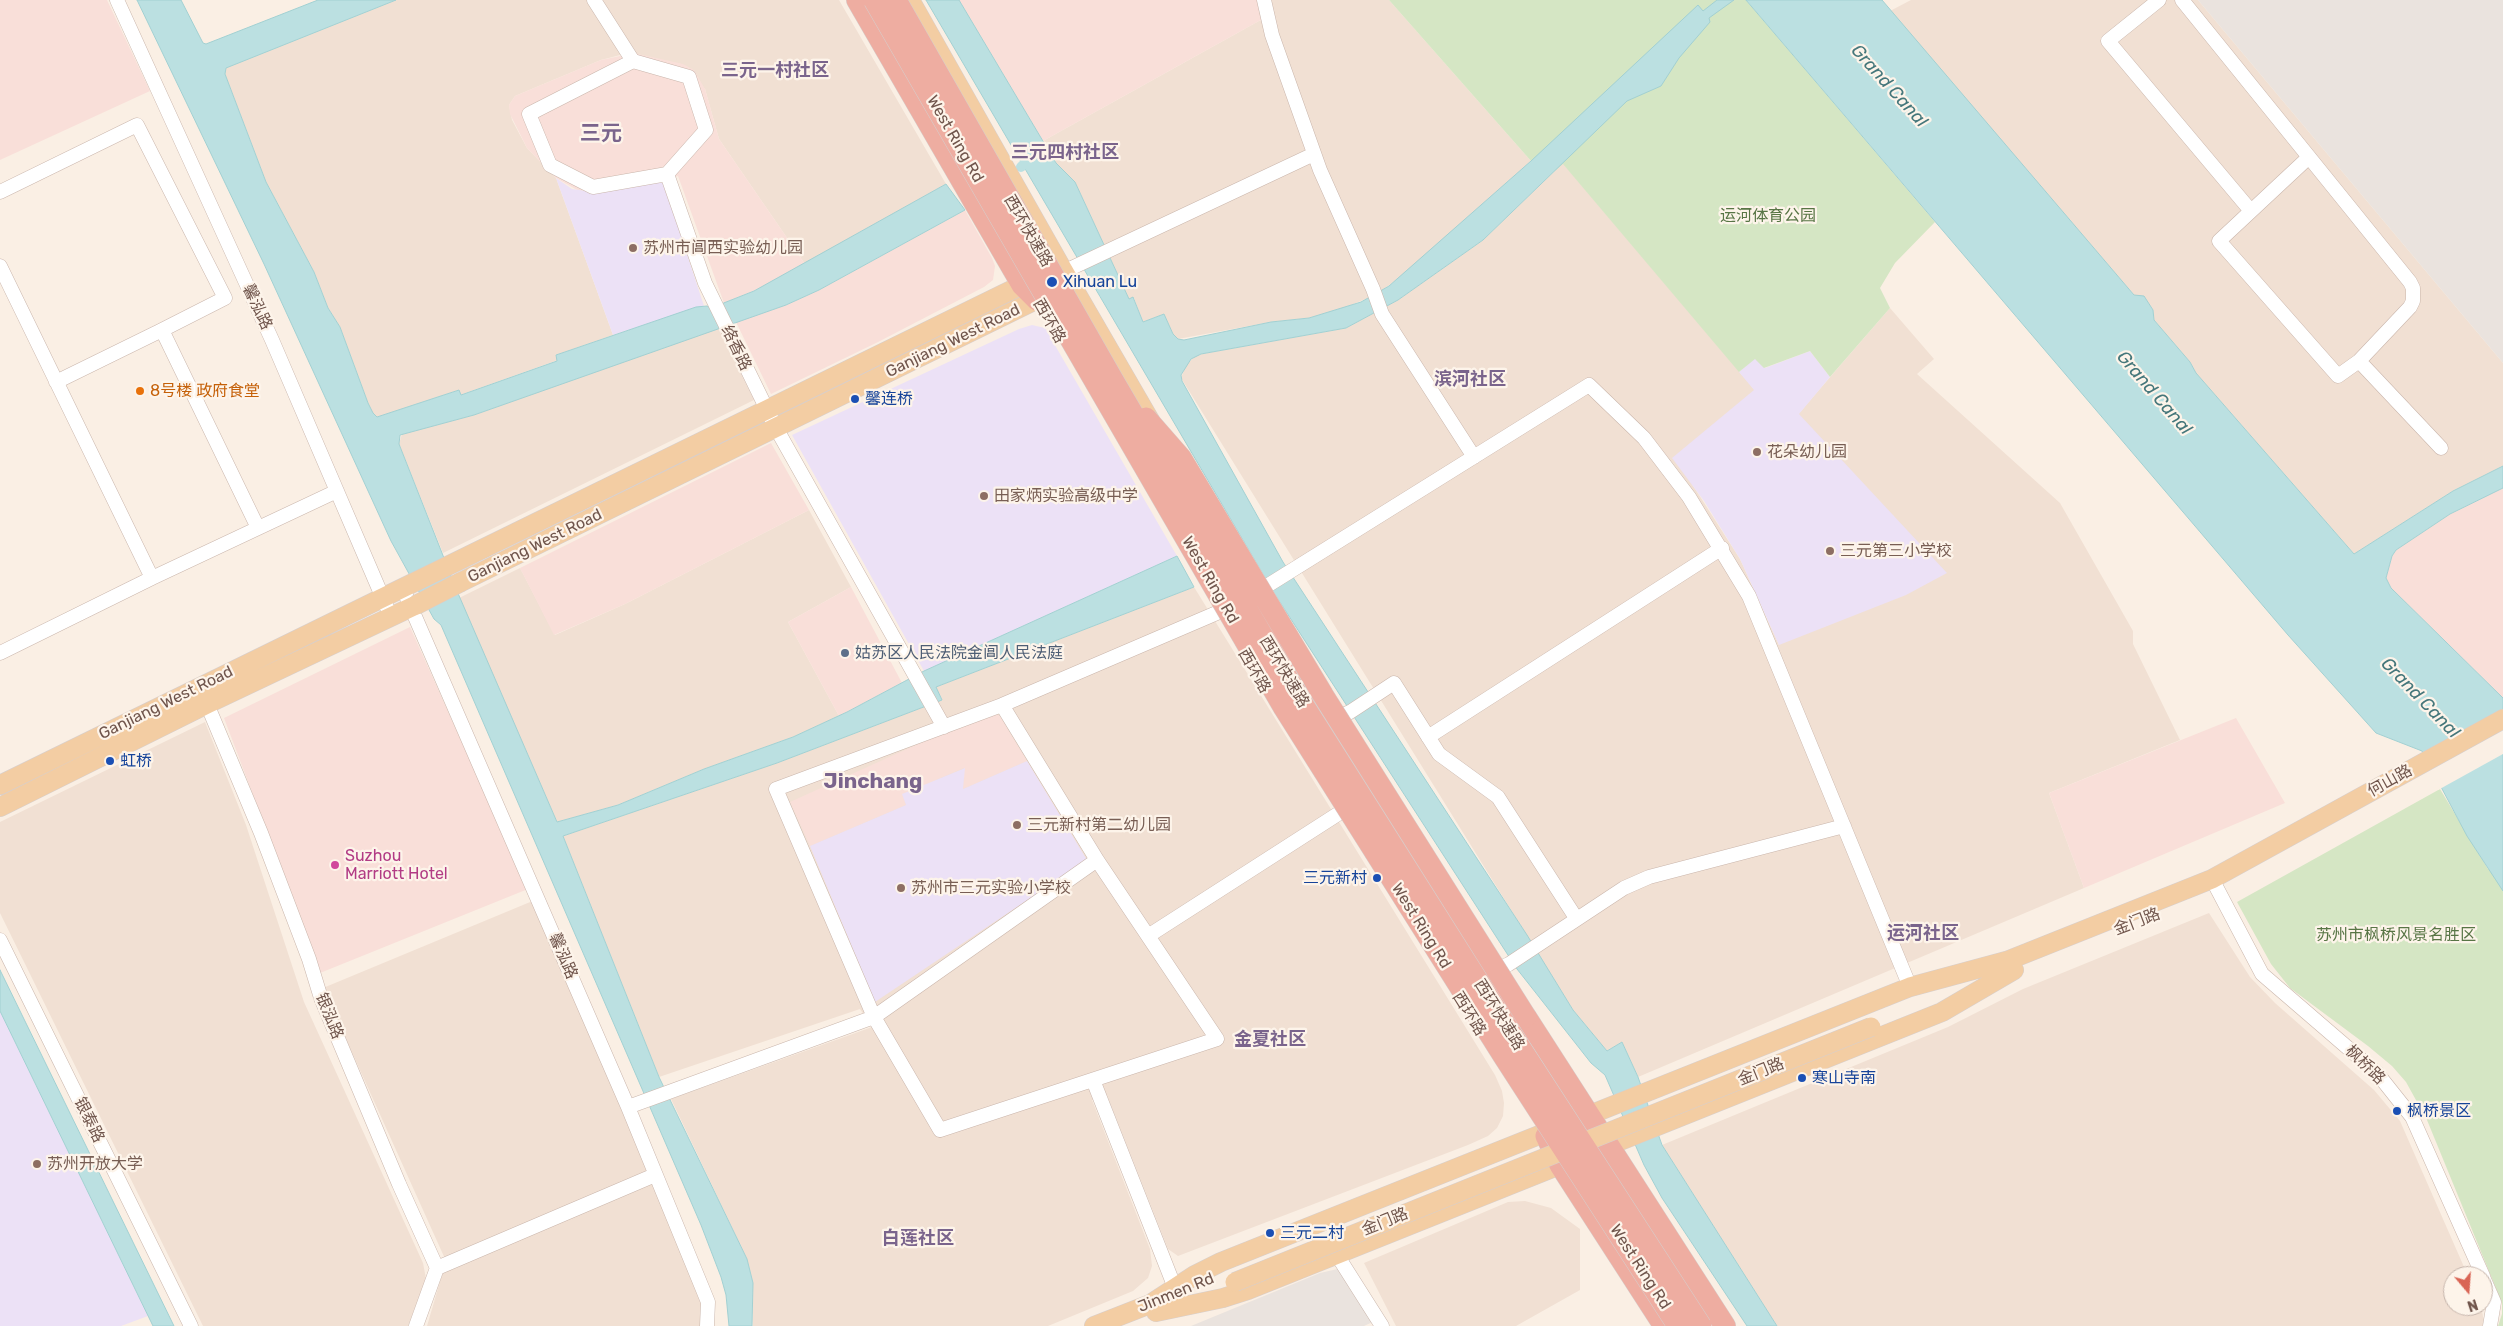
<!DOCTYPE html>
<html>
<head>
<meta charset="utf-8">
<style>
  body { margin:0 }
  #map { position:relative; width:2503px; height:1326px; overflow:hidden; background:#faefe4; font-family:Rubik,sans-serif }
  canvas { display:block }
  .north { position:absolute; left:2443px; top:1266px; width:50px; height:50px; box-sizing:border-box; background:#fdf4ea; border:1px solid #c5b4ab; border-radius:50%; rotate:162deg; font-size:14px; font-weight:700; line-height:20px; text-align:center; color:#70554c }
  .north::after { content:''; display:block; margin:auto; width:18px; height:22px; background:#d96555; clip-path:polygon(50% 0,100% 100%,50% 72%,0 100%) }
</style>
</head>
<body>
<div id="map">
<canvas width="2503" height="1326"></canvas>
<div class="north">N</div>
</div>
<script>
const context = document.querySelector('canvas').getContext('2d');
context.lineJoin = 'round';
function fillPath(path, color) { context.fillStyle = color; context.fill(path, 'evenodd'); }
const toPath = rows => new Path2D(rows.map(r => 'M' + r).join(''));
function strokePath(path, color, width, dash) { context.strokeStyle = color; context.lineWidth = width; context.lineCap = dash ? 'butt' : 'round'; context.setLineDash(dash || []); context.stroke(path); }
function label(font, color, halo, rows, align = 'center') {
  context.font = font + ' Rubik,"Noto Sans SC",sans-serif'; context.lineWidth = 4.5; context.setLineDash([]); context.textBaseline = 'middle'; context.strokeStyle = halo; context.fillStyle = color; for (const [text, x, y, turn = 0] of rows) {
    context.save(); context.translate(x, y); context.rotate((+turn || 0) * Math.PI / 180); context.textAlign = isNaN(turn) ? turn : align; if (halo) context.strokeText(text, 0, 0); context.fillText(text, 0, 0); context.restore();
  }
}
const residential = toPath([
  [396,0,839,0,946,184,805,264,719,139,705,89,624,54,601,60,515,96,509,105,512,120,527,148,556,178,613,335,556,355,558,360,460,395,459,390,378,417,373,414,368,403,340,327,328,308,314,272,266,182,225,74,226,68],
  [1260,0,1389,0,1531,161,1405,274,1375,295,1344,308,1309,318,1271,322,1178,339,1173,334,1164,314,1143,322,1134,298,1129,299,1075,182,1056,163,1043,141,1266,17],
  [1911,0,2198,0,2503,363,2503,466,2453,491,2354,554,2196,373,2190,362,2154,320,2153,310,2144,297,2135,296,1890,11],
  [1563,163,1755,390,1692,484,1740,559,1779,645,1799,413,1890,308,1934,359,1917,374,2060,503,2133,631,2133,644,2180,740,2049,793,2084,888,1638,1077,1622,1042,1607,1051,1573,1010,1181,378,1186,365,1196,355,1346,328,1398,300,1483,240],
  [718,328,754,400,443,553,399,444,402,434,474,415],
  [809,510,851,587,788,622,839,716,793,737,704,769,618,805,557,822,459,598,520,568,555,635,625,604],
  [1194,587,1495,1075,1502,1091,1504,1103,1503,1116,1497,1128,1488,1136,1468,1145,1178,1256,1168,1249,1107,1095,1092,1100,1150,1249,1152,1266,1148,1278,1133,1291,1048,1326,753,1326,753,1283,747,1259,671,1099,872,1027,860,1009,659,1077,563,836,777,763,942,700,936,687],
  [205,722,246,825,304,1002,423,1263,426,1279,408,1326,203,1326,0,913,0,822],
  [535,900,704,1306,702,1326,427,1326,446,1261,323,988],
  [2209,913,2250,977,2275,1003,2374,1090,2400,1121,2468,1276,2453,1276,2453,1306,2481,1306,2484,1321,2482,1326,1777,1326,1662,1145,1948,1027,2023,989],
  [1525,1201,1551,1208,1580,1229,1580,1290,1516,1326,1396,1326,1364,1263,1508,1202]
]);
const commercial = toPath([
  [0,0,107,0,150,91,0,160],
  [959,0,1260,0,1266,17,1043,141],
  [634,53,683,64,694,70,705,89,719,139,805,264,766,286,724,303,678,176,663,181,579,191,556,178,527,148,510,114,509,105,515,96,601,60],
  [965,210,992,258,995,266,993,280,984,287,878,342,771,394,736,322,786,305,819,290],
  [771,443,809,510,625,604,554,635,520,568],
  [2503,488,2503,698,2391,588,2386,578,2392,556,2396,550,2450,514],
  [851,587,902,683,839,716,788,622],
  [410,627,528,889,320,973,224,718],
  [991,711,1000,716,1027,761,963,789,964,768,903,794,906,805,810,846,790,802],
  [2236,718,2285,803,2084,888,2049,793]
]);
const industrial = toPath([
  [2198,0,2503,0,2503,363],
  [1342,1268,1379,1319,1364,1326,1191,1326,1320,1273]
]);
const education = toPath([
  [556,178,572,189,586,191,663,181,704,306,613,335],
  [1032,325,1045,328,1177,556,924,671,792,435,1019,329],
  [1810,351,1830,377,1799,414,1947,573,1906,595,1779,645,1740,559,1704,501,1672,458,1754,390,1739,372,1755,358,1765,368],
  [1027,761,1087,860,875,1002,810,846,906,805,902,794,965,768,963,789],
  [0,1011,148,1316,121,1326,0,1326]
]);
const green = toPath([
  [1389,0,1746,0,1935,222,1895,263,1880,288,1890,308,1830,377,1810,351,1764,368,1755,359,1739,372,1563,164,1546,178],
  [2440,789,2488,869,2503,864,2503,1326,2498,1326,2502,1314,2502,1303,2427,1120,2406,1082,2392,1066,2368,1046,2290,988,2271,964,2237,902]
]);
const water = toPath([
  [137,0,181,0,203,43,206,44,318,0,396,0,226,68,225,74,266,182,314,272,328,308,340,327,368,403,373,413,377,417,459,390,461,395,557,361,556,355,696,307,707,306,711,308,754,291,946,184,965,210,819,290,786,305,474,415,400,435,399,444,457,591,557,822,618,805,704,769,793,737,847,712,924,671,1177,556,1194,587,936,687,942,700,777,763,563,836,659,1077,747,1259,753,1283,752,1326,729,1326,726,1295,721,1277,701,1225,441,625,434,619,391,541,264,264,137,0],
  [926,0,959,0,1056,163,1075,182,1129,299,1133,297,1143,322,1164,314,1173,334,1178,339,1184,340,1271,322,1309,318,1361,302,1389,286,1531,161,1698,5,1703,11,1717,0,1734,0,1709,18,1710,22,1679,58,1661,86,1627,101,1483,240,1398,300,1346,328,1201,354,1191,359,1181,375,1182,381,1283,562,1527,935,1573,1010,1607,1051,1622,1042,1638,1077,1662,1145,1777,1326,1747,1326,1662,1198,1644,1165,1605,1075,1591,1063,1517,969,1274,593,926,0],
  [1746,0,1882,0,2134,295,2144,296,2153,310,2154,320,2190,362,2196,373,2354,554,2453,491,2503,466,2503,488,2450,514,2396,550,2392,556,2386,578,2391,588,2503,698,2503,891,2467,836,2422,751,2376,733,2288,635,1746,0],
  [0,970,174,1326,153,1326,0,1011,0,970]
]);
const pier = toPath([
  [2503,710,2503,754,2438,790,2421,755]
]);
const canal = toPath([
  [1021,167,1023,165]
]);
const minor = toPath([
  [117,0,272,340,391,617],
  [594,0,633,61,689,77,706,130,667,174,705,283,776,428,944,727],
  [1264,0,1272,35,1320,170,1373,289,1382,314,1474,457],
  [2159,0,2108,41,2251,211],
  [2182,0,2309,157,2410,282,2413,288,2413,301,2410,307,2359,361,2338,376,2219,241,2309,157],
  [633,61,529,114,550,165,593,187,667,174],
  [0,192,137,125,225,298,162,330],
  [0,266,152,578,0,653],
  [1063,272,1314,154],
  [2359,361,2441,448],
  [56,382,162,330,258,528],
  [152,578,337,491],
  [403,589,628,1107,708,1302,707,1326],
  [1254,594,1589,385,1644,438,1689,497,1749,596,1910,987],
  [207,704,261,833,309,959,321,998,399,1184,437,1268,416,1326],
  [1002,705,1097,860,1217,1039,940,1130,874,1017,776,789,1002,705,1233,606],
  [1331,720,1350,712,1394,683,1439,754,1498,797,1576,918],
  [1428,737,1722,548],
  [2212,879,2262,974,2377,1073,2412,1117,2483,1276],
  [1148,936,1341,812],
  [0,940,191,1326],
  [1489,973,1509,964,1624,888,1649,877,1844,826],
  [1093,1080,1175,1288],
  [628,1107,874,1017,1097,860],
  [1337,1255,1382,1326],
  [437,1268,655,1175],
  [2483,1277,2494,1302,2490,1326]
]);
const major = toPath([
  [910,0,1060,265,1155,429],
  [461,582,1048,294],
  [0,785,1034,279],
  [0,807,207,704,416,605],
  [1999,964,2212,879,2503,719],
  [1152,1303,1195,1275,1221,1262,1910,987,2010,960],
  [1156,1312,1223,1298,1248,1290,1942,1012,2014,970],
  [1094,1326,1163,1299]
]);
const highway = toPath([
  [857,0,1022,285,1037,300],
  [1526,1017,1725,1326],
  [1546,1136,1560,1165,1664,1326]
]);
const majorBridge = toPath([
  [416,605,461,582],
  [1235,1282,1871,1027]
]);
const highwayBridge = toPath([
  [874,0,1284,708,1504,1057,1678,1326],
  [896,0,1113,380,1299,698,1516,1041,1701,1326],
  [1146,418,1181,458,1323,695,1526,1017]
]);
const markers = [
  [633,248,5,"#8d6e63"],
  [1052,282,6,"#1a4fb4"],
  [140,391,5,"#e8710a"],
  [855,399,5,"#1a4fb4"],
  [1757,452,5,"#8d6e63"],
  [984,496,5,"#8d6e63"],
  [1830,551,5,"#8d6e63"],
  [845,653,5,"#5c6f8a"],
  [110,761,5,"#1a4fb4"],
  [1017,825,5,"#8d6e63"],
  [335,865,5,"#d1479c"],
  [1377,878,5,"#1a4fb4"],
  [901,888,5,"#8d6e63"],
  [1802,1078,5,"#1a4fb4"],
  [2397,1111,5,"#1a4fb4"],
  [37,1164,5,"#8d6e63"],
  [1270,1233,5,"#1a4fb4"]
];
const streetNames = [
  ["West Ring Rd",955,139,60],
  ["西环快速路",1028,231,60],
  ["馨泓路",257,307,65],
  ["西环路",1049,321,60],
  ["Ganjiang West Road",953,341,-26],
  ["络香路",736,348,64],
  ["Ganjiang West Road",535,546,-26],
  ["West Ring Rd",1210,580,60],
  ["西环路",1254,671,60],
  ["西环快速路",1284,672,59],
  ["Ganjiang West Road",166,703,-26],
  ["何山路",2390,781,-29],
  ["金门路",2137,922,-21],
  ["West Ring Rd",1421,926,58],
  ["馨泓路",563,956,67],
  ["西环路",1469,1014,58],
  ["西环快速路",1499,1015,58],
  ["银泓路",329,1016,68],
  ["枫桥路",2365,1065,44],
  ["金门路",1761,1072,-22],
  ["银泰路",89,1120,64],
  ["金门路",1385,1222,-22],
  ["West Ring Rd",1640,1267,57],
  ["Jinmen Rd",1176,1293,-22]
];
const parkNames = [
  ["运河体育公园",1768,216],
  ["苏州市枫桥风景名胜区",2396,935]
];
const educationNames = [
  ["苏州市阊西实验幼儿园",643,248],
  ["花朵幼儿园",1767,452],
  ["田家炳实验高级中学",994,496],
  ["三元第三小学校",1840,551],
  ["三元新村第二幼儿园",1027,825],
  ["苏州市三元实验小学校",911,888],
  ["苏州开放大学",47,1164]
];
const transitNames = [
  ["Xihuan Lu",1063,282],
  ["馨连桥",865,399],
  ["虹桥",120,761],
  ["三元新村",1367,878,"right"],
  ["寒山寺南",1812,1078],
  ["枫桥景区",2407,1111],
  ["三元二村",1280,1233]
];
const foodNames = [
  ["8号楼 政府食堂",150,391]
];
const serviceNames = [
  ["姑苏区人民法院金阊人民法庭",855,653]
];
const hotelNames = [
  ["Suzhou",345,856],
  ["Marriott Hotel",345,874]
];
const neighbourhoodNames = [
  ["三元一村社区",775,71],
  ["三元四村社区",1065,153],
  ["滨河社区",1470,380],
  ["运河社区",1923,934],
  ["金夏社区",1270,1040],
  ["白莲社区",918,1239]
];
const waterNames = [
  ["Grand Canal",1889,86,48],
  ["Grand Canal",2154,393,49],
  ["Grand Canal",2420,698,46]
];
const districtNames = [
  ["三元",601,134],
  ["Jinchang",873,782]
];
fillPath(residential, '#f1e0d3');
fillPath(commercial, '#f9dfd9');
fillPath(industrial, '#eae3de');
fillPath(education, '#ece1f6');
fillPath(green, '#d5e6c4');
fillPath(water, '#bbe0e1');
strokePath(water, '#a2d0d2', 1);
fillPath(pier, '#faefe4');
strokePath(canal, '#bbe0e1', 10);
strokePath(minor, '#cab6ac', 15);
strokePath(major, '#d7cfcd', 20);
strokePath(highway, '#d7cfcd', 22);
strokePath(minor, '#fff', 14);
strokePath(major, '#f3cda3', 19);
strokePath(highway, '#eeada1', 21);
strokePath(majorBridge, '#d7cfcd', 20, []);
strokePath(highwayBridge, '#d7cfcd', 22, []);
strokePath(majorBridge, '#f3cda3', 19);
strokePath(highwayBridge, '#eeada1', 21);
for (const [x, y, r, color] of markers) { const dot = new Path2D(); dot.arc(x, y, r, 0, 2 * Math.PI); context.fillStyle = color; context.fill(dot); strokePath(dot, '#fdf4ea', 2); }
label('16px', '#70554c', '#fdf4ea', streetNames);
label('16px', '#587545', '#fdf4ea', parkNames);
label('16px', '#785e54', '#fdf4ea', educationNames, 'left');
label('16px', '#164399', '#fdf4ea', transitNames, 'left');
label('16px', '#c56008', '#fdf4ea', foodNames, 'left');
label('16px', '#4e5e75', '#fdf4ea', serviceNames, 'left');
label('16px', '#b23c85', '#fdf4ea', hotelNames, 'left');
label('bold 18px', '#7a648c', '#fdf4ea', neighbourhoodNames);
label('italic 18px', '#45777b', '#fdf4ea', waterNames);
label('bold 21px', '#7a648c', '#fdf4ea', districtNames);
</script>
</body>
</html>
